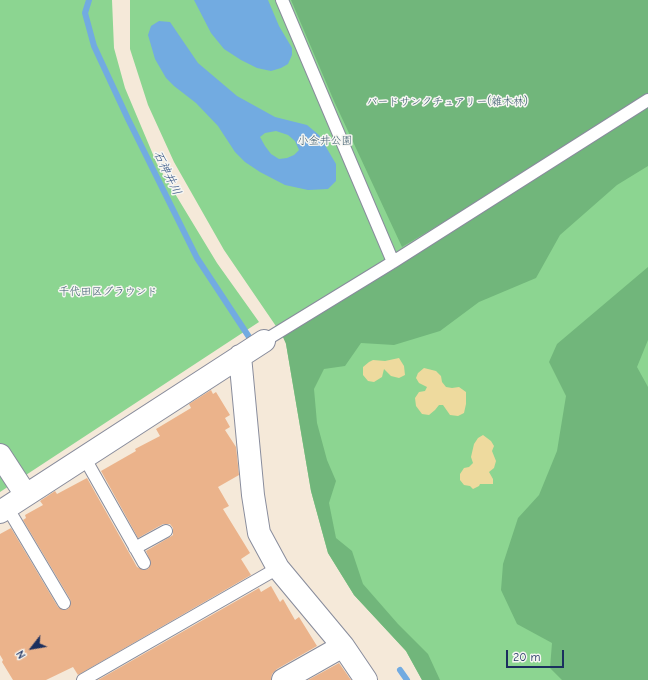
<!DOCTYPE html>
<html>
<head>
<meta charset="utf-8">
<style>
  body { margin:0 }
  #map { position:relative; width:648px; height:680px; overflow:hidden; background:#f5e9d9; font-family:"Comic Neue",sans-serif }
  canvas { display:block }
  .north { position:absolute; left:12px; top:628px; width:40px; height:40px; -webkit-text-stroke:3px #f6f6f2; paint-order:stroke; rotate:239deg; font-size:11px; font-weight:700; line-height:16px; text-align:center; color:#1b2f5e }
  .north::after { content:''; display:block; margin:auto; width:14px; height:18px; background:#1b2f5e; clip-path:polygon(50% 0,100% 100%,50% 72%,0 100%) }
  .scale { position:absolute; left:506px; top:650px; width:58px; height:18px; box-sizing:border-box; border:2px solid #1b2f5e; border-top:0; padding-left:5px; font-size:12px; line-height:14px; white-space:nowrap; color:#1b2f5e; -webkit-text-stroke:3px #f6f6f2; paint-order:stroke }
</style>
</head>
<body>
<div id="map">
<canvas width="648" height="680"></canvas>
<div class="north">N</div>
<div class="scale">20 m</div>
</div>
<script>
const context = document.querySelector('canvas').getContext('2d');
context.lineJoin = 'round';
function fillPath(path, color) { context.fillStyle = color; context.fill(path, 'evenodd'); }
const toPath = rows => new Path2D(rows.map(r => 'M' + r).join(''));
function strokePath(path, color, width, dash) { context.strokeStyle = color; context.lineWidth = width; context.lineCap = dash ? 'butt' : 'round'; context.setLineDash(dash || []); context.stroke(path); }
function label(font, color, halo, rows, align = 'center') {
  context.font = font + ' "Comic Neue","Klee One",sans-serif'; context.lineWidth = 3; context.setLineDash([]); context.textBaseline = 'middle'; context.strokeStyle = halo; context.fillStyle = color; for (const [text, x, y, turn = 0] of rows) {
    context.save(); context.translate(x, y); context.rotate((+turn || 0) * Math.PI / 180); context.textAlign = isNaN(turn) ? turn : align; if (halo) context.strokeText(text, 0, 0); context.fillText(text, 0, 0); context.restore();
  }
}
const green = toPath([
  [0,0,112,0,114,48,125,88,157,164,217,263,259,322,0,492],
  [130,0,648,0,648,102,282,335,224,250,174,162,148,105,130,49],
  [648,114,648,680,422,680,406,651,354,595,328,553,311,491,286,344]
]);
const forest = toPath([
  [291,0,648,0,648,100,402,247,334,101],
  [648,102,648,166,617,185,560,235,536,278,479,302,440,331,394,345,361,343,345,366,324,369,314,389,317,423,327,460,336,481,329,503,336,538,352,551,363,584,398,624,428,654,440,680,422,680,406,651,354,595,328,553,311,491,286,344,282,335],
  [648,267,648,340,637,367,648,387,648,680,562,680,550,668,552,643,517,624,501,590,503,564,518,518,539,495,557,451,566,396,549,362,557,344]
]);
const sand = toPath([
  [399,358,404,366,405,375,399,378,391,376,384,369,382,377,374,382,368,381,363,375,363,367,369,362,373,360,385,361],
  [424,368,436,371,441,376,442,382,446,387,452,388,459,387,466,392,466,404,464,413,458,416,450,415,443,405,439,405,435,410,429,415,422,414,416,406,415,398,419,392,425,391,427,387,419,383,416,378,418,373],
  [483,435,491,441,494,446,492,451,496,461,494,468,489,472,493,479,493,484,480,484,479,486,473,489,470,486,464,485,460,480,460,474,464,468,469,467,473,463,471,457,474,444,478,438]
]);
const water = toPath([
  [194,0,268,0,279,26,292,48,292,55,288,64,281,68,271,71,257,68,241,60,224,49,211,33],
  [159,21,170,22,198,63,237,96,275,117,307,125,319,135,336,164,336,181,328,189,308,190,285,185,260,172,245,162,235,152,218,126,196,103,174,86,166,78,155,59,148,35,151,26],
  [276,131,288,135,295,141,299,150,294,155,287,158,279,159,271,154,265,146,260,137,265,133]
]);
const stream = toPath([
  [89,0,85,13,94,46,128,119,197,258,253,343],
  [400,670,407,680]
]);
const building = toPath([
  [211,390,213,394,216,392,230,415,225,418,230,427,225,430,236,447,239,475,218,487,229,506,223,509,250,553,241,559,251,575,78,675,73,667,46,680,13,680,2,662,3,660,0,655,0,534,11,528,58,607,64,610,68,609,71,603,70,599,23,520,26,518,25,515,43,505,40,501,55,491,57,494,87,478,137,567,144,570,148,569,151,563,146,551,170,537,173,535,173,528,170,524,163,524,138,538,101,471,136,451,135,449,160,436,156,429,191,408,189,404],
  [271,586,280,602,283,599,295,620,299,617,317,646,277,669,272,674,271,680,98,680,259,588,261,592],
  [339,663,351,680,308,680,330,668]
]);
const service = toPath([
  [282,0,393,262],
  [264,341,393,262,648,100],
  [84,457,144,563],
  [7,507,64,603],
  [135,548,166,531],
  [83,680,278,568]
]);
const minor = toPath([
  [240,356,253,495,259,533,278,568,343,646,366,680],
  [0,455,26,495],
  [0,512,264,341],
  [283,680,343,646]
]);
const parkNames = [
  ["バードサンクチュアリー(雑木林)",447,102],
  ["小金井公園",325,141],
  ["千代田区グラウンド",108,292]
];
const waterNames = [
  ["石神井川",167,173,64]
];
fillPath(green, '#8cd591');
fillPath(forest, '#71b67b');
fillPath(sand, '#eeda9e');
fillPath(water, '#72abe1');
strokePath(stream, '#72abe1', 6);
fillPath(building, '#ebb38b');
strokePath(service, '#888c9c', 14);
strokePath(minor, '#888c9c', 24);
strokePath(service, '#fff', 12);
strokePath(minor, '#fff', 22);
label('11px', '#37586b', '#f6f6f2', parkNames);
label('italic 12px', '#355485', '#f6f6f2', waterNames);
</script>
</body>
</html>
